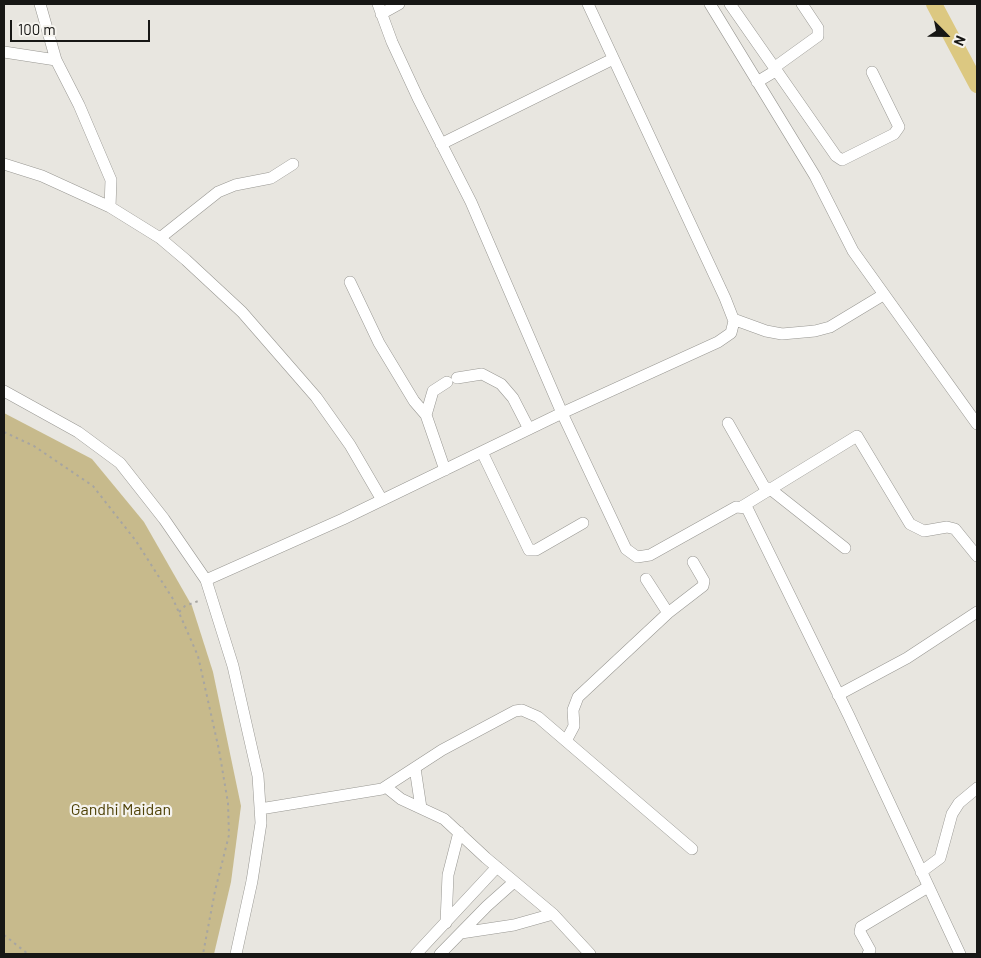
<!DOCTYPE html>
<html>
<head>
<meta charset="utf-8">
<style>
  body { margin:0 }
  #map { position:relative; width:981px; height:958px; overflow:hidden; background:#e8e6e0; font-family:Barlow,sans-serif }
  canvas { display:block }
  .frame { position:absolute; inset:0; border:5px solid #171715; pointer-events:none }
  .north { position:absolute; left:921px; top:10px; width:50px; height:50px; -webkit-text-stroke:4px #f5f3ee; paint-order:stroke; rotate:113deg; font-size:14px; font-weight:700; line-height:20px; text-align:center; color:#171715 }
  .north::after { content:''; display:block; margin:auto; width:18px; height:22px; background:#171715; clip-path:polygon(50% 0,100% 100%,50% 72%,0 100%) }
  .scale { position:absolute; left:10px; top:20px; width:140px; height:22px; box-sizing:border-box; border:2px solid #171715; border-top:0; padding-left:6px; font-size:15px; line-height:18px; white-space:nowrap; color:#171715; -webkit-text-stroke:4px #f5f3ee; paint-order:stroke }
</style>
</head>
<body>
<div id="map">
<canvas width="981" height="958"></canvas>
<div class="frame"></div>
<div class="north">N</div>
<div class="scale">100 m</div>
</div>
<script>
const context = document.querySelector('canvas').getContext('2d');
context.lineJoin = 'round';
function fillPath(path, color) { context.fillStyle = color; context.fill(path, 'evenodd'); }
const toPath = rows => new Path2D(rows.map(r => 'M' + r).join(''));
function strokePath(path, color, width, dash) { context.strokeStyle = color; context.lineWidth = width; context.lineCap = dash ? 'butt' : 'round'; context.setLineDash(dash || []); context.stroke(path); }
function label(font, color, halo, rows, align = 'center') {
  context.font = font + ' Barlow,sans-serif'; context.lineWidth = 4.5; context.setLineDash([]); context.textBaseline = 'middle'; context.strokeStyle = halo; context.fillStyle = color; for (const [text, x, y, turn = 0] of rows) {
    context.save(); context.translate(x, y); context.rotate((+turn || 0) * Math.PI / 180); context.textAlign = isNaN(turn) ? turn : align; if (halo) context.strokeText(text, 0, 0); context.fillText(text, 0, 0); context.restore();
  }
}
const green = toPath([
  [4,413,92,459,144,522,192,606,213,672,241,806,231,882,214,954,4,954]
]);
const river = toPath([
  [934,4,977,85]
]);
const path = toPath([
  [4,432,34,446,93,486,136,541,173,599,198,656,219,750,228,803,229,835,215,891,203,954],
  [179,612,185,606,201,600],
  [4,935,28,954]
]);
const minor = toPath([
  [40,4,56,60,79,105,111,180,110,207],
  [378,4,392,42,418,98,471,202,562,413,626,549,637,557,650,555,736,507,747,508,849,716,960,954],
  [710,4,815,176,853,251,977,424],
  [730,4,836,156,842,160,894,134,899,127,872,72],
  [381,14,399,4],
  [4,52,56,60],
  [775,67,818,36,818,28,802,4],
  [757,82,777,70],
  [441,144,613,59],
  [4,164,42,176,110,207,160,238,186,260,242,312,316,397,350,445,382,500],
  [160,238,218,192,235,185,271,178,293,164],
  [350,282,379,343,414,401,426,415],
  [733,319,766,331,782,334,815,331,830,327,883,295],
  [457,378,482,374,501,384,513,398,529,429],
  [4,391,78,432,120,463,164,519,206,580,233,666,258,776,261,823,252,881,236,954],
  [728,423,766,490],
  [482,452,529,550,536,550,583,523],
  [445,470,426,415,433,391,447,382],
  [769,488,845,548],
  [743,506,857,436,910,524,924,531,947,527,955,529,977,556],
  [646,579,668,613],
  [206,580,343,519,562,413,718,342,731,333,734,321,725,298,588,4],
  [838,695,907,658,977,612],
  [566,741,574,726,573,710,578,697,668,613,703,586,704,581,693,562],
  [415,768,421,808],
  [386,787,401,799,444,819,486,858,553,914,590,954],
  [260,809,382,789,442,750,515,711,522,710,538,717,692,849],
  [921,872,940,858,952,814,959,803,977,788],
  [446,923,448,875,459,832],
  [461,933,514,925,553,914],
  [416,954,497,867],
  [440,954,487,906,514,882],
  [868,954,870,950,860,932,861,927,928,887]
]);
const parkNames = [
  ["Gandhi Maidan",121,810]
];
fillPath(green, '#c7ba8c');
strokePath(river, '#dcc881', 16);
strokePath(minor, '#989792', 12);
strokePath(path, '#a7a5a1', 2, [2.5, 4]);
strokePath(minor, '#fff', 11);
label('16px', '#4f4208', '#f5f3ee', parkNames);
</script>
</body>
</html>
